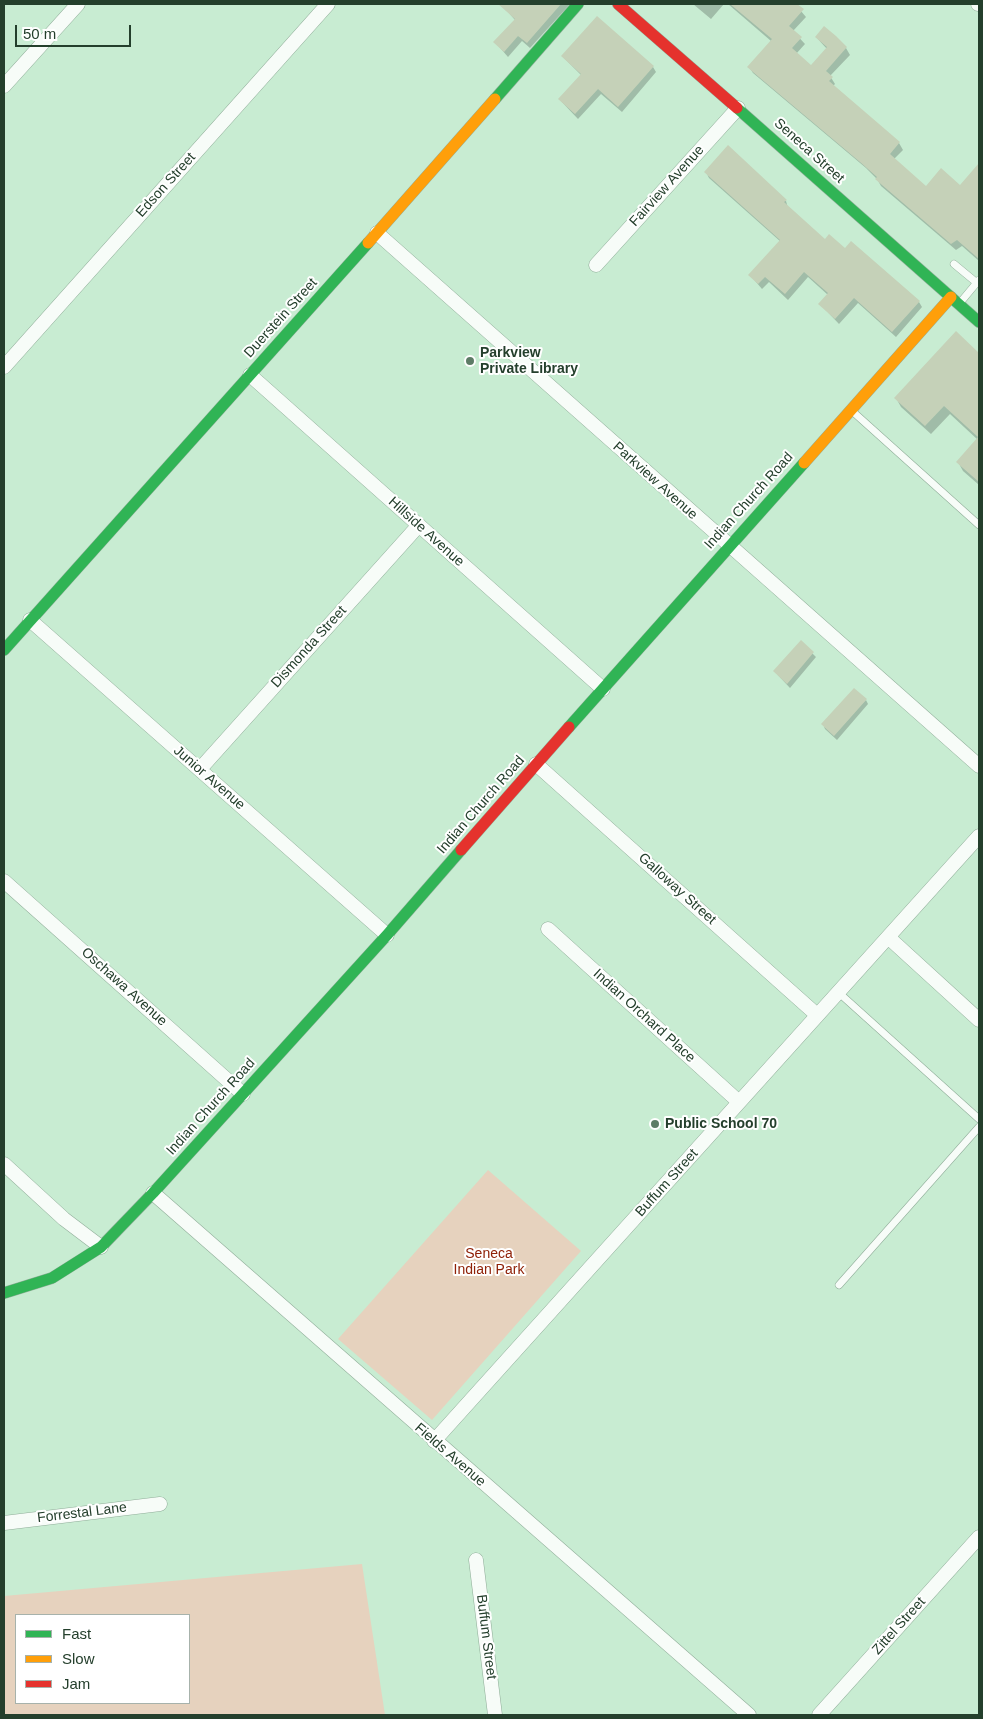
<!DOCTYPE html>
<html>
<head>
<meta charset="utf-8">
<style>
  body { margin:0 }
  #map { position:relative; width:983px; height:1719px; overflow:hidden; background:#c8ecd2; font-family:Helvetica,sans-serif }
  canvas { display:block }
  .frame { position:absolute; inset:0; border:5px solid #243f2c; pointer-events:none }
  .legend { position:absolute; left:15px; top:1614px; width:175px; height:90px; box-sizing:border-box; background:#fff; border:1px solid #a7b2ab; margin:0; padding:6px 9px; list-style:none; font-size:15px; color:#243f2c }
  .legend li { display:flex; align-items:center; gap:10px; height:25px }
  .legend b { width:25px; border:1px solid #a7b2ab }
  .scale { position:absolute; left:15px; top:25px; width:116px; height:22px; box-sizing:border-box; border:2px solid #243f2c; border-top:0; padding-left:6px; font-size:15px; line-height:18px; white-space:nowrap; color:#243f2c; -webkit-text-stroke:4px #fff; paint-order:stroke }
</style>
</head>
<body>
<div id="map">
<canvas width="983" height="1719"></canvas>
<div class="frame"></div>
<ul class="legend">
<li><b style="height:6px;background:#30b455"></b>Fast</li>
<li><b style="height:6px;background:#ff9f0a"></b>Slow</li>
<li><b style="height:6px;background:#e5322d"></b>Jam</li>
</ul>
<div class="scale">50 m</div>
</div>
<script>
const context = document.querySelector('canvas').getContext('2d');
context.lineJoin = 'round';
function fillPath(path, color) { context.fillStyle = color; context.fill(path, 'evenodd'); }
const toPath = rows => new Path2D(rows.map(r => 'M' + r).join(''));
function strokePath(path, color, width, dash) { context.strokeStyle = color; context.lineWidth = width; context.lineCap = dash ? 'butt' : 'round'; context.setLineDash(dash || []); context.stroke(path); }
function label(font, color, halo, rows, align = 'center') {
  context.font = font + ' Helvetica,sans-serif'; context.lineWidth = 4; context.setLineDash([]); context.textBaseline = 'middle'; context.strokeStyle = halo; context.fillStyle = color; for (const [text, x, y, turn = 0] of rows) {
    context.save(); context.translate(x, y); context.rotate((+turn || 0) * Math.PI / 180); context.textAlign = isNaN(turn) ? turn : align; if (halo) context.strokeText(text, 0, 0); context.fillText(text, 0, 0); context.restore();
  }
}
const green = toPath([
  [488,1170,581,1251,432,1420,338,1339],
  [362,1564,385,1715,4,1715,4,1596],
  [16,1615,189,1615,189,1703,16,1703]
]);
const shadow = toPath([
  [501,4,570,4,530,48,522,41,508,57,495,42,515,20],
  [693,4,724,4,711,19],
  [728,4,795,4,806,17,793,31,805,44,796,54,811,67,827,49,816,37,825,28,846,48,850,55,830,76,835,84,833,86,899,143,903,150,894,159,926,187,960,186,979,165,979,261,962,246,956,250,881,186,877,179,866,168,753,73,749,67,771,41],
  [563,57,653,67,656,72,622,112,601,94,578,119,559,99,581,75],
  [706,172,786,201,788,208,825,241,845,250,919,302,922,307,896,337,858,303,839,324,820,304,828,295,808,277,788,300,769,282,762,289,750,275,781,242,709,178],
  [956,333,979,355,979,485,963,471,958,462,978,440,950,414,931,434,901,407,896,398],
  [801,642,816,657,790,688,774,671],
  [866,700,868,704,837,740,825,729,823,724]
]);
const building = toPath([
  [498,4,561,4,527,43,518,36,504,52,493,42,515,19],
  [730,4,797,4,804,9,789,26,802,37,792,48,811,65,827,47,815,37,824,26,836,36,847,47,826,71,833,77,829,81,900,142,890,154,926,186,941,168,960,185,979,163,979,259,957,240,951,244,875,179,877,177,860,162,747,67,772,39],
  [597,16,654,66,618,107,598,89,575,114,558,99,581,74,561,56],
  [728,145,787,200,784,202,825,239,829,234,845,248,851,241,920,301,892,332,854,298,835,319,818,304,828,293,804,272,785,294,765,277,758,284,748,275,780,240,704,172],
  [956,331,979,353,979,482,956,462,978,437,944,406,925,426,894,398],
  [801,640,814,652,787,684,773,671],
  [854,688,867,699,834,736,821,724]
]);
const lane = toPath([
  [954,264,977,283],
  [959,304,979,280],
  [851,410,979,525],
  [838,992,979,1119],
  [839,1285,979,1127]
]);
const street = toPath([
  [978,4,979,4],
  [4,86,78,4],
  [377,233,979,766],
  [596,265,738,108],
  [4,367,328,4],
  [250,375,603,689],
  [30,620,387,935],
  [536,764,817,1015],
  [200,769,419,525],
  [4,881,243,1094],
  [548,929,739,1102],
  [888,937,979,1020],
  [4,1164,64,1219,101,1247],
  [153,1193,749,1715],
  [434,1441,979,836],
  [4,1523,160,1504],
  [476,1560,495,1715],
  [819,1715,979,1537]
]);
const fast = toPath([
  [495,99,578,4],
  [737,108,979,322],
  [4,650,368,243],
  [569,727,804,463],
  [4,1293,52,1278,101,1247,153,1193,387,935,461,850]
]);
const slow = toPath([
  [368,243,495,99],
  [804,463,951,297]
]);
const jam = toPath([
  [618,4,737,108],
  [461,850,569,727]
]);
const markers = [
  [470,361,5,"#5d7c66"],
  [655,1124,5,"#5d7c66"]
];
const streetNames = [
  ["Seneca Street",809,151,42],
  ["Edson Street",166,185,-48],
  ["Fairview Avenue",667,186,-48],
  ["Duerstein Street",281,318,-48],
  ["Parkview Avenue",655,481,42],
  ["Indian Church Road",749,501,-48],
  ["Hillside Avenue",426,532,42],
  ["Dismonda Street",309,647,-48],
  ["Junior Avenue",209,778,41],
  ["Indian Church Road",481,805,-49],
  ["Galloway Street",677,889,42],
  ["Oschawa Avenue",124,987,42],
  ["Indian Orchard Place",644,1016,42],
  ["Indian Church Road",211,1107,-48],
  ["Buffum Street",667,1183,-48],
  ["Fields Avenue",450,1455,41],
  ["Forrestal Lane",82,1513,-7],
  ["Zittel Street",899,1626,-48],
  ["Buffum Street",486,1637,83]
];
const poiNames = [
  ["Parkview",480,353],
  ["Private Library",480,369],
  ["Public School 70",665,1124]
];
const parkNames = [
  ["Seneca",489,1254],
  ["Indian Park",489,1270]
];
fillPath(green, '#e6d2be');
fillPath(shadow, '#0003');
fillPath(building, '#c5d1b8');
strokePath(lane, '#90ad99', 8);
strokePath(street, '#90ad99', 15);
strokePath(fast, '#90ad99', 12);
strokePath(slow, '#90ad99', 12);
strokePath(jam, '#90ad99', 12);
strokePath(lane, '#f7fcf8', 7);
strokePath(street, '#f7fcf8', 14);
strokePath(fast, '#30b455', 11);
strokePath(slow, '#ff9f0a', 11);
strokePath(jam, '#e5322d', 11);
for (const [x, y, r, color] of markers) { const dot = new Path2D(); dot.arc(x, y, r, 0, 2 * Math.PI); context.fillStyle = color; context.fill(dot); strokePath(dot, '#fff', 2); }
label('14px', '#243f2c', '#fff', streetNames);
label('bold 14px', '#243f2c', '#fff', poiNames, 'left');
label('14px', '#8f2108', '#fff', parkNames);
</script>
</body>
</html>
